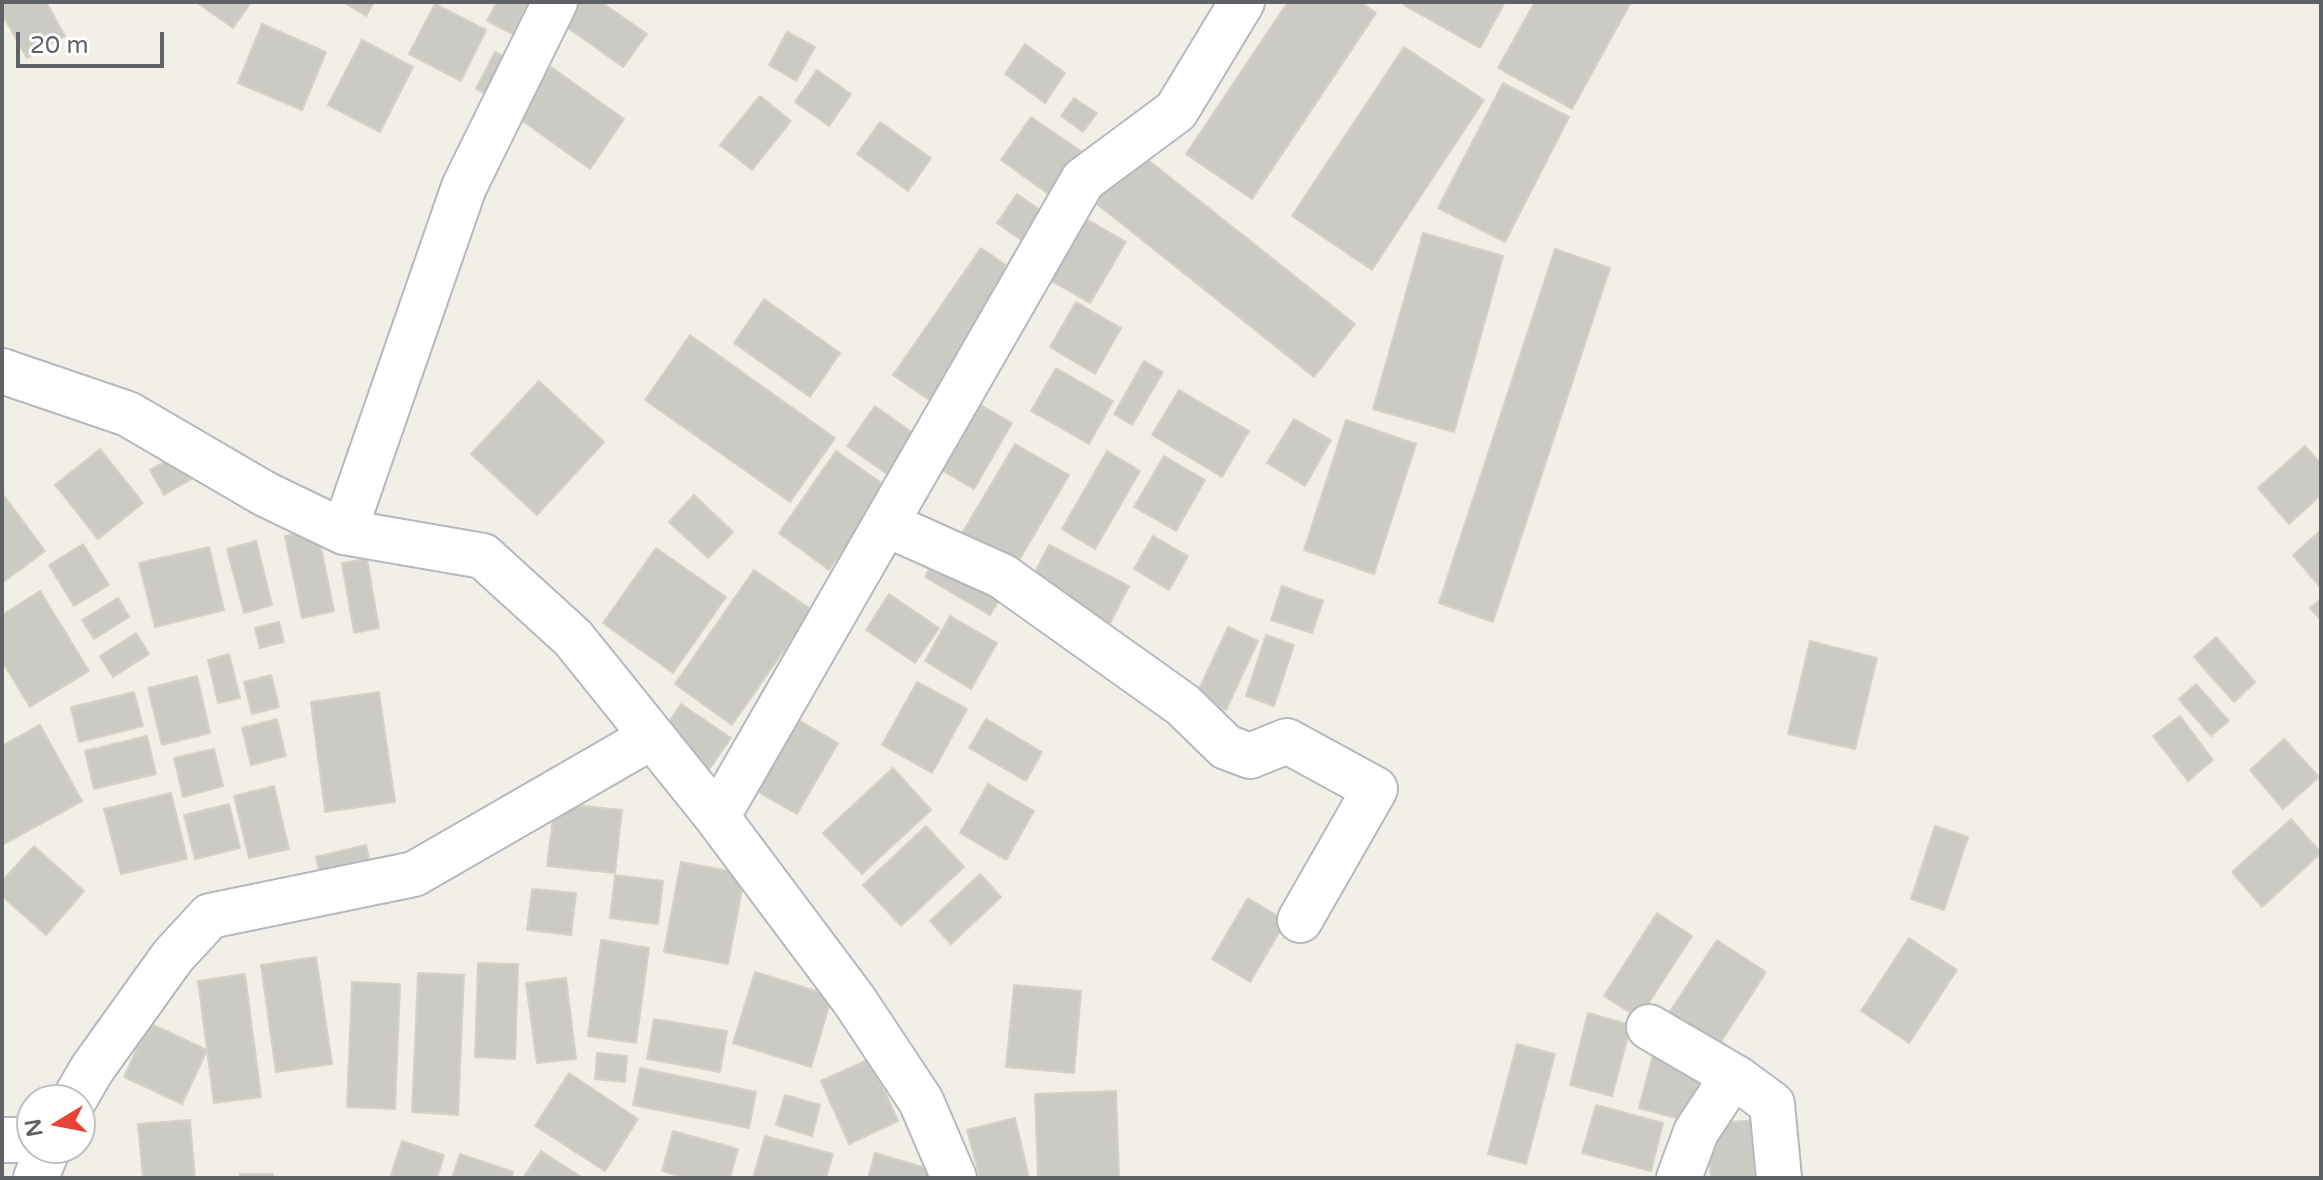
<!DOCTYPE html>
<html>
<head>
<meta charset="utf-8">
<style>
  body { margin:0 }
  #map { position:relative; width:2323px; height:1180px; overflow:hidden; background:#f1efe8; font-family:"Varela Round",sans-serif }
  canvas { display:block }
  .frame { position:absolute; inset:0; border:4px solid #5f6368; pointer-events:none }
  .north { position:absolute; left:16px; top:1084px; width:80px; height:80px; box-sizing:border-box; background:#fff; border:2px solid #bfc1c3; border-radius:50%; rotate:260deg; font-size:22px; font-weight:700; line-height:32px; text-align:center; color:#5f6368 }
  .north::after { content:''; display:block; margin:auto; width:28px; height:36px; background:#ea4335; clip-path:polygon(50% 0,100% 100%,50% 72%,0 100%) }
  .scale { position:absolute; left:16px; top:32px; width:148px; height:36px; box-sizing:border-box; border:4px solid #5f6368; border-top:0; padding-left:10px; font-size:24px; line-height:28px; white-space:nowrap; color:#5f6368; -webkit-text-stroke:6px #fff; paint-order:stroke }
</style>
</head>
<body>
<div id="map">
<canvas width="2323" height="1180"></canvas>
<div class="frame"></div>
<div class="north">N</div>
<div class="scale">20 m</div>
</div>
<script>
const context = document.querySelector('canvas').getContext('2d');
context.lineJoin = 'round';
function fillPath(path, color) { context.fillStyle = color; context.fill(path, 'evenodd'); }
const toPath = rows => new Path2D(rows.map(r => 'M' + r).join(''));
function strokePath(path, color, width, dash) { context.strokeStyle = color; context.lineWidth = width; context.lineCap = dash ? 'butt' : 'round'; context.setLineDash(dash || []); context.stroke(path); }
const building = toPath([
  [2,2,46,2,65,36,27,58,2,14,2,2],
  [196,2,251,2,233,28,196,2],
  [343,2,374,2,366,16,343,2],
  [497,2,529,2,513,34,487,21,497,2],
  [576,2,601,2,647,34,623,67,561,23,576,2],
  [1288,2,1361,2,1376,13,1252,199,1186,154,1288,2],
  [1406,2,1505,2,1480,48,1404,5,1406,2],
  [1535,2,1631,2,1572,109,1498,68,1535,2],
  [435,4,486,30,461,81,409,54,435,4],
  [262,24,326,52,302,110,238,83,262,24],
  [787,32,815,47,796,81,769,65,787,32],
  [362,40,413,67,380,132,328,105,362,40],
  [1025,44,1065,73,1045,103,1005,74,1025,44],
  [1404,47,1484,100,1372,270,1292,216,1404,47],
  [495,52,510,60,490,96,476,89,495,52],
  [551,67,624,119,590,169,517,117,551,67],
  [817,70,851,94,829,126,795,102,817,70],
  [1503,83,1569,117,1505,242,1438,208,1503,83],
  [760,96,791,121,752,170,720,145,760,96],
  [1074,98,1097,113,1083,132,1061,116,1074,98],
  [1031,117,1082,152,1051,196,1001,160,1031,117],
  [880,122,931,158,908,191,857,154,880,122],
  [1133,148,1355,324,1314,377,1092,200,1133,148],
  [1017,194,1054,220,1034,249,997,223,1017,194],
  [1083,217,1126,242,1090,303,1048,279,1083,217],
  [1423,233,1503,256,1454,432,1373,409,1423,233],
  [981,248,1017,273,929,400,893,375,981,248],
  [1555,249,1610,268,1493,622,1439,603,1555,249],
  [764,299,840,353,810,397,734,343,764,299],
  [1076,302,1121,328,1095,374,1050,347,1076,302],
  [690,335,835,438,790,502,645,400,690,335],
  [1144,361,1163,372,1132,425,1114,414,1144,361],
  [1056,368,1113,401,1089,444,1031,411,1056,368],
  [539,381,604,442,537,515,471,454,539,381],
  [1179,390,1249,431,1222,477,1152,435,1179,390],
  [972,400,1012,423,974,489,935,466,972,400],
  [875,406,921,439,894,479,847,446,875,406],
  [1294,419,1331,440,1305,486,1267,463,1294,419],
  [1346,420,1416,444,1374,574,1304,550,1346,420],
  [1015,444,1069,475,1014,569,960,537,1015,444],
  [2305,446,2321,464,2321,495,2289,524,2258,488,2305,446],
  [100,449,143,503,98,539,55,485,100,449],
  [836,451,887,487,829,570,779,533,836,451],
  [1107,451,1140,471,1095,549,1062,529,1107,451],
  [181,453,195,477,164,495,150,470,181,453],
  [1164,456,1205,480,1176,531,1134,507,1164,456],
  [2,493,45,551,2,583,2,493],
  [694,495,733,532,708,558,669,522,694,495],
  [317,529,334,611,302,618,285,536,317,529],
  [2321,530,2321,586,2320,587,2293,555,2321,530],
  [1153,536,1188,556,1169,590,1134,569,1153,536],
  [256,541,272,605,244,613,227,549,256,541],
  [83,544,109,585,74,606,49,565,83,544],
  [1049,545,1129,586,1107,629,1027,588,1049,545],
  [209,547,224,610,155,627,139,563,209,547],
  [656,548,726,597,673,673,603,623,656,548],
  [936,556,1002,595,990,615,925,577,936,556],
  [367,559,379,628,354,633,342,563,367,559],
  [754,570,812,610,732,725,675,684,754,570],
  [1282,586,1323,601,1312,633,1271,620,1282,586],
  [40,591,89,671,30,707,2,661,2,615,40,591],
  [889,594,939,628,915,663,866,630,889,594],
  [118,598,129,617,94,639,82,620,118,598],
  [2321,599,2321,620,2310,608,2321,599],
  [950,616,997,643,971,689,925,661,950,616],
  [279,622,284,642,260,648,255,628,279,622],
  [1228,627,1258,641,1226,710,1196,696,1228,627],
  [136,633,149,654,113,677,100,656,136,633],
  [1266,635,1294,645,1274,706,1246,696,1266,635],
  [2216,637,2255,682,2234,702,2194,657,2216,637],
  [1810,641,1877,658,1855,749,1788,734,1810,641],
  [229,654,240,698,218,703,208,660,229,654],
  [271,675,279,707,252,714,244,682,271,675],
  [197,676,210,733,162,745,148,688,197,676],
  [917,682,967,709,932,773,882,745,917,682],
  [2196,684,2229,721,2211,736,2179,699,2196,684],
  [134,692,143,726,79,742,71,707,134,692],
  [379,692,395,802,325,812,311,702,379,692],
  [681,704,731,738,708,771,659,736,681,704],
  [2180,716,2213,760,2188,781,2153,736,2180,716],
  [277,719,286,756,251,765,242,728,277,719],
  [797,719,838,743,797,814,756,791,797,719],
  [986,719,1042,752,1026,781,969,748,986,719],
  [40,725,82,801,2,845,2,746,40,725],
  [147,736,156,774,94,789,85,751,147,736],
  [2284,739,2319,777,2283,809,2250,770,2284,739],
  [214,749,223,786,183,797,174,758,214,749],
  [893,768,931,810,862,874,823,833,893,768],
  [988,784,1034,811,1006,860,960,833,988,784],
  [274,786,289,849,249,858,234,796,274,786],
  [171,793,187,859,121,874,104,809,171,793],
  [555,803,622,810,615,873,547,866,555,803],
  [229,804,240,848,195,859,184,815,229,804],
  [2291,819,2321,853,2262,907,2232,872,2291,819],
  [926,826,964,867,901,926,863,885,926,826],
  [1935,826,1968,837,1944,910,1911,899,1935,826],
  [366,845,371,869,321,881,316,857,366,845],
  [34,846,84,891,46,935,2,896,2,881,34,846],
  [681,862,745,874,728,964,664,952,681,862],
  [980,874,1001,897,951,944,930,921,980,874],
  [615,875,663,881,658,924,610,918,615,875],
  [532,889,576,893,571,935,527,930,532,889],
  [1248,898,1286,921,1250,982,1212,959,1248,898],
  [1657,913,1692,936,1639,1018,1604,996,1657,913],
  [1909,938,1957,970,1909,1043,1861,1011,1909,938],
  [601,940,649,948,636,1043,588,1036,601,940],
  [1717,940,1766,972,1717,1048,1667,1016,1717,940],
  [316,957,332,1064,276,1072,261,965,316,957],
  [478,963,518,964,515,1059,475,1057,478,963],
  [755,972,832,996,811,1067,733,1043,755,972],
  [418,973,464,975,458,1115,412,1112,418,973],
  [245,974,261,1097,214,1103,198,981,245,974],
  [566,978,576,1059,537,1063,526,983,566,978],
  [352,982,400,984,395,1109,347,1107,352,982],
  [1014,985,1081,991,1074,1073,1006,1067,1014,985],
  [1588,1013,1631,1025,1612,1096,1570,1085,1588,1013],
  [654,1019,727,1031,720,1072,647,1059,654,1019],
  [149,1023,207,1050,182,1104,124,1077,149,1023],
  [1517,1044,1555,1054,1526,1164,1488,1154,1517,1044],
  [597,1053,627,1056,625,1082,595,1079,597,1053],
  [1653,1055,1704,1069,1690,1122,1639,1108,1653,1055],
  [870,1059,898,1121,849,1144,821,1081,870,1059],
  [640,1068,756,1092,749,1128,633,1105,640,1068],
  [569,1073,638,1119,605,1171,535,1126,569,1073],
  [1116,1091,1119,1178,1038,1178,1035,1094,1116,1091],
  [785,1095,820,1105,812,1136,776,1125,785,1095],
  [1596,1105,1663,1123,1651,1171,1582,1153,1596,1105],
  [1015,1118,1029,1178,980,1178,967,1130,1015,1118],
  [190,1120,195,1178,143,1178,138,1124,190,1120],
  [1757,1120,1762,1177,1711,1178,1706,1124,1757,1120],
  [673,1131,738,1149,730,1178,686,1178,662,1171,673,1131],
  [765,1136,833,1154,826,1178,753,1178,765,1136],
  [402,1141,444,1155,437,1178,390,1178,402,1141],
  [541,1151,583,1178,523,1178,541,1151],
  [875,1153,943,1173,942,1178,868,1178,875,1153],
  [460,1154,513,1172,511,1178,452,1178,460,1154],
  [240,1174,273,1174,273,1178,240,1178,240,1174]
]);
const minor = toPath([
  [2,371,128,414,265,494,344,532,483,556,573,638,717,817,854,1000,921,1101,954,1178],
  [886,524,1002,576,1183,705,1226,747,1250,756,1287,741,1375,789,1300,920],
  [344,532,464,187,555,2],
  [717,817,1083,180,1176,111,1242,2],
  [1649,1027,1738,1079],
  [74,1100,92,1069,173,956,210,916,414,874,650,738],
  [2,1140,32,1140],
  [36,1178,48,1148],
  [1679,1178,1696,1132,1725,1088,1738,1079,1772,1104,1779,1178]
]);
fillPath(building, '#cccac5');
strokePath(building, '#d6d1c6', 2);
strokePath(minor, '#b5b8bc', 48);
strokePath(minor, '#fff', 44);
</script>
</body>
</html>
